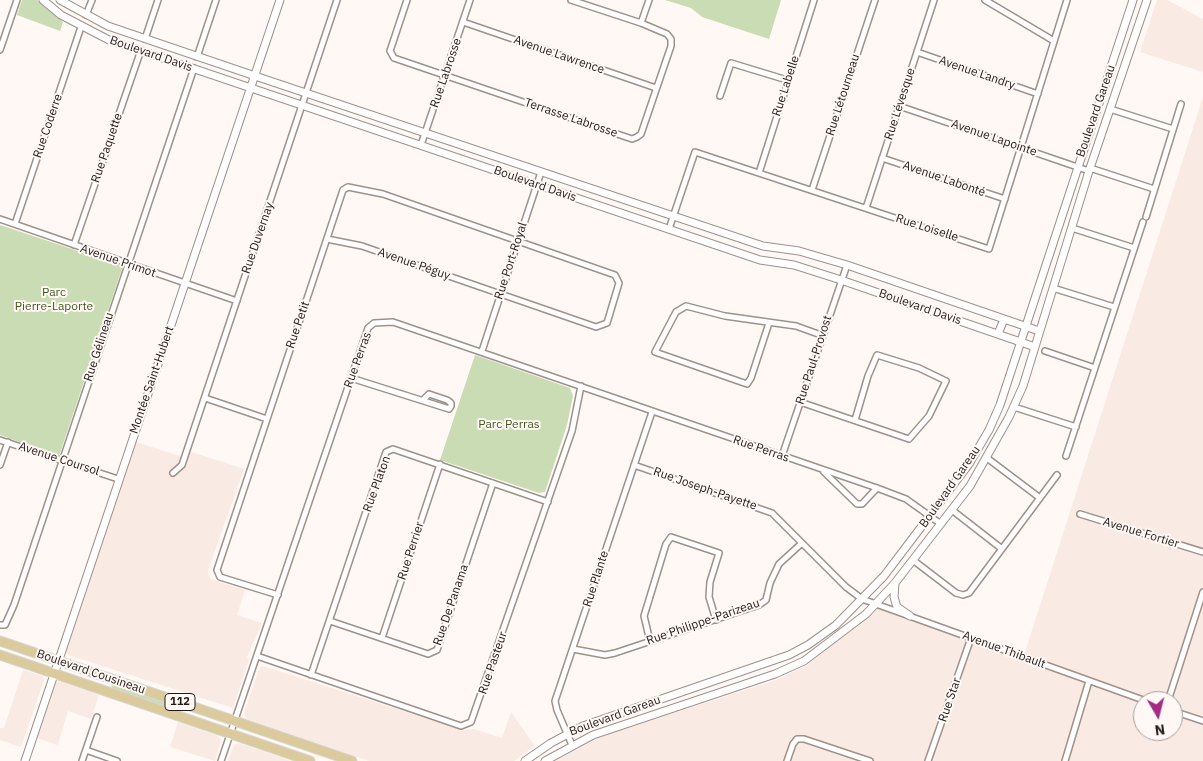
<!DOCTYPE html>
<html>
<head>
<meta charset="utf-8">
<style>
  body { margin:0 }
  #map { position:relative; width:1203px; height:761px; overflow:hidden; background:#fff8f5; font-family:"IBM Plex Sans",sans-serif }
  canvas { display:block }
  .north { position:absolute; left:1133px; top:691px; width:50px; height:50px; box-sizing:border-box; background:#fff8f5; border:1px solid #a69f9d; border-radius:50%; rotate:172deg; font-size:14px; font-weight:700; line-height:20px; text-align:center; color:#201a18 }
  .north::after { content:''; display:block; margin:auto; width:18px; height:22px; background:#a22c84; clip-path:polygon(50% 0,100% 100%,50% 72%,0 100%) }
</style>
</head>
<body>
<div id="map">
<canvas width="1203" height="761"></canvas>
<div class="north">N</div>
</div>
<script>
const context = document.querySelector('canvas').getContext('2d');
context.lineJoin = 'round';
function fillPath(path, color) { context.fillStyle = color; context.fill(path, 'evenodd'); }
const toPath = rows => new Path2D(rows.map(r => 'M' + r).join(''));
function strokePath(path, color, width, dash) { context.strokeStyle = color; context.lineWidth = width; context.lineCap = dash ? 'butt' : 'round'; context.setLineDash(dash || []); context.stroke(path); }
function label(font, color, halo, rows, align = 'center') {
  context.font = font + ' "IBM Plex Sans",sans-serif'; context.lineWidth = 4; context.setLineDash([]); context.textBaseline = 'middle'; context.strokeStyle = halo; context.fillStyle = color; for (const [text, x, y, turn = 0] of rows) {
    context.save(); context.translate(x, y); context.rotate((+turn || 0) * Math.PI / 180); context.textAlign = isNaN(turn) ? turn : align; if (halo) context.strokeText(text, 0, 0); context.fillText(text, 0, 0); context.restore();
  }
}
const built = toPath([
  [1157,0,1167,0,1203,19,1203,72,1140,52],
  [1203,97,1203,761,555,761,603,736,776,680,808,665,878,605,1025,652],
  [1143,701,1173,701,1173,731,1143,731],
  [136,442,180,456,192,452,244,469,208,570,210,579,245,590,237,615,262,623,247,657,249,660,233,708,68,655,66,652],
  [263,666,462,730,474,729,502,738,511,712,535,746,514,761,369,761,247,719,244,713,260,667],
  [23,670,43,676,44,680,21,747,0,740,0,728,4,728],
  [58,681,99,695,91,719,68,711,58,745,37,738,56,682],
  [178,722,218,736,221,740,215,761,170,747],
  [238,743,291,761,228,761,234,745]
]);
const green = toPath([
  [22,0,37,0,63,22,60,31,17,15],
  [665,0,781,0,769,39,702,17,691,8],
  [0,225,123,266,59,456,0,435],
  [475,355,570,388,573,396,567,425,545,492,539,493,440,460],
  [112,685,121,687,196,712,161,705,111,688]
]);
const minor = toPath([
  [407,0,390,51,394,58,632,139,637,137,641,134,671,46,671,39,667,34,641,23,571,0],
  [985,0,1054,41],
  [86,15,92,0],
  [463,22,656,88],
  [641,23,649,0],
  [145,39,158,0],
  [0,50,17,0],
  [917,52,1038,94],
  [197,57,216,0],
  [720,96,731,63,787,80],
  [899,106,1089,171],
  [1110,109,1173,129],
  [421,145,470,0],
  [882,158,1005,199],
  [1090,168,1154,189],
  [759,173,814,0],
  [812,190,875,0],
  [866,208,934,0],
  [1146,217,1181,104],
  [0,219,237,301],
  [15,224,81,27],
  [1072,228,1134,248],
  [669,229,695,152,989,249,1067,0],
  [74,245,141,50],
  [1053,288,1114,307],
  [769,323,751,378,747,384,655,352,676,312,686,306,725,316,796,326,821,335],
  [482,351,541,172],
  [1045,351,1095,368],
  [351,378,449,409,451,406,451,403,447,400,429,394,423,400],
  [205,398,267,419],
  [800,402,909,439,929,416,946,381,919,368,877,355,868,376,855,420],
  [1014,407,1076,427],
  [0,440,118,479],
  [782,456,847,265],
  [1066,456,1143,222],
  [987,458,1040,498],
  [0,465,8,442],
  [634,465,772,513,846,587,862,599,1146,701],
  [824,472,857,504,862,504,877,488],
  [173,473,182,465,337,0],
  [952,510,1002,549],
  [1080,514,1203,552],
  [913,560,956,593,963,595,969,593,1057,475],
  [278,595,220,577,217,570,343,190,348,187,383,194,615,275,619,283,607,323,596,327,362,246,327,239],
  [330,621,428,654,437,650,493,483],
  [0,625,5,625,14,605,194,68],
  [382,638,440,464],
  [650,641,644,616,666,544,671,537,719,553,710,582,709,597,716,620],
  [573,649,605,655,615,653,759,605,766,600,770,583,779,564,802,543],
  [257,656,461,726,471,722,572,431,581,386],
  [311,675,386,452,393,449,548,502],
  [1168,701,1203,592],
  [1173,711,1203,721],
  [572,745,557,710,555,701,652,412],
  [86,750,117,761],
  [82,761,97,717],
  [221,761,368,328,374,323,393,322,877,488,906,499,941,524],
  [787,761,793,744,797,739,804,739,870,761],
  [928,761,971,638],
  [1065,761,1089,681]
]);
const tertiary = toPath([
  [43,0,61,15,109,40,760,260,794,265,841,280,1035,347],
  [60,0,108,26,264,79,763,246,799,251,847,265,1039,331],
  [998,334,1004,319],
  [895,583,894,597,897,607,910,616],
  [25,761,280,0],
  [525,761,551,743,583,726,789,655,808,645,836,625,884,576,969,464,989,430,1000,405,1133,0],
  [545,761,593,735,775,674,804,661,866,614,895,583,970,486,1009,417,1023,386,1089,171,1147,0]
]);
const primary = toPath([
  [0,641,352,761],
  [0,655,310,761]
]);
const shields = [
  [180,702,30]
];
const shieldNames = [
  ["112",180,702]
];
const streetNames = [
  ["Boulevard Davis",151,54,19],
  ["Avenue Lawrence",559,55,19],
  ["Rue Labrosse",446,73,-71],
  ["Avenue Landry",977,73,19],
  ["Rue Labelle",786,86,-72],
  ["Rue Létourneau",843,95,-72],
  ["Rue Lévesque",900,104,-72],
  ["Boulevard Gareau",1096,111,-71],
  ["Terrasse Labrosse",571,118,19],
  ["Rue Coderre",48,126,-71],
  ["Avenue Lapointe",994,138,19],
  ["Rue Paquette",107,148,-71],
  ["Avenue Labonté",944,179,19],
  ["Boulevard Davis",535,184,19],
  ["Rue Loiselle",927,228,18],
  ["Rue Duvernay",258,238,-71],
  ["Avenue Primot",118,261,19],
  ["Rue Port-Royal",511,261,-72],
  ["Avenue Péguy",414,264,19],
  ["Boulevard Davis",920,307,19],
  ["Rue Petit",298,325,-71],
  ["Rue Gélineau",99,347,-72],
  ["Rue Perras",358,360,-70],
  ["Rue Paul-Provost",814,360,-72],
  ["Montée Saint-Hubert",152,380,-71],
  ["Rue Perras",761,449,19],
  ["Avenue Coursol",59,459,18],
  ["Rue Platon",377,484,-70],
  ["Boulevard Gareau",950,487,-55],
  ["Rue Joseph-Payette",705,489,19],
  ["Avenue Fortier",1141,533,17],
  ["Rue Perrier",411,551,-72],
  ["Rue Plante",596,579,-72],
  ["Rue De Panama",451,605,-71],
  ["Rue Philippe-Parizeau",703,622,-19],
  ["Avenue Thibault",1004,650,20],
  ["Rue Pasteur",493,663,-71],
  ["Boulevard Cousineau",91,672,19],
  ["Rue Star",950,700,-71],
  ["Boulevard Gareau",615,716,-20]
];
const parkNames = [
  ["Parc",54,293],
  ["Pierre-Laporte",54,307],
  ["Parc Perras",509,425]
];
fillPath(built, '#f9eae4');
fillPath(green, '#cadcb4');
strokePath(minor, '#a0908a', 8);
strokePath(tertiary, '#a0908a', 9);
strokePath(primary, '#d7d6d5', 11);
strokePath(minor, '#fff', 5);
strokePath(tertiary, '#fff', 7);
strokePath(primary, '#dbca9b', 9);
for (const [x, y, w] of shields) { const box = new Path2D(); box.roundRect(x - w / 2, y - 8.5, w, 17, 4); context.fillStyle = '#fff8f5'; context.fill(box); strokePath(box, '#201a18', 1); }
label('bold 11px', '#201a18', null, shieldNames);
label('12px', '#201a18', '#fff8f5', streetNames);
label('12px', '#435920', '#fff8f5', parkNames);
</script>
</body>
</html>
